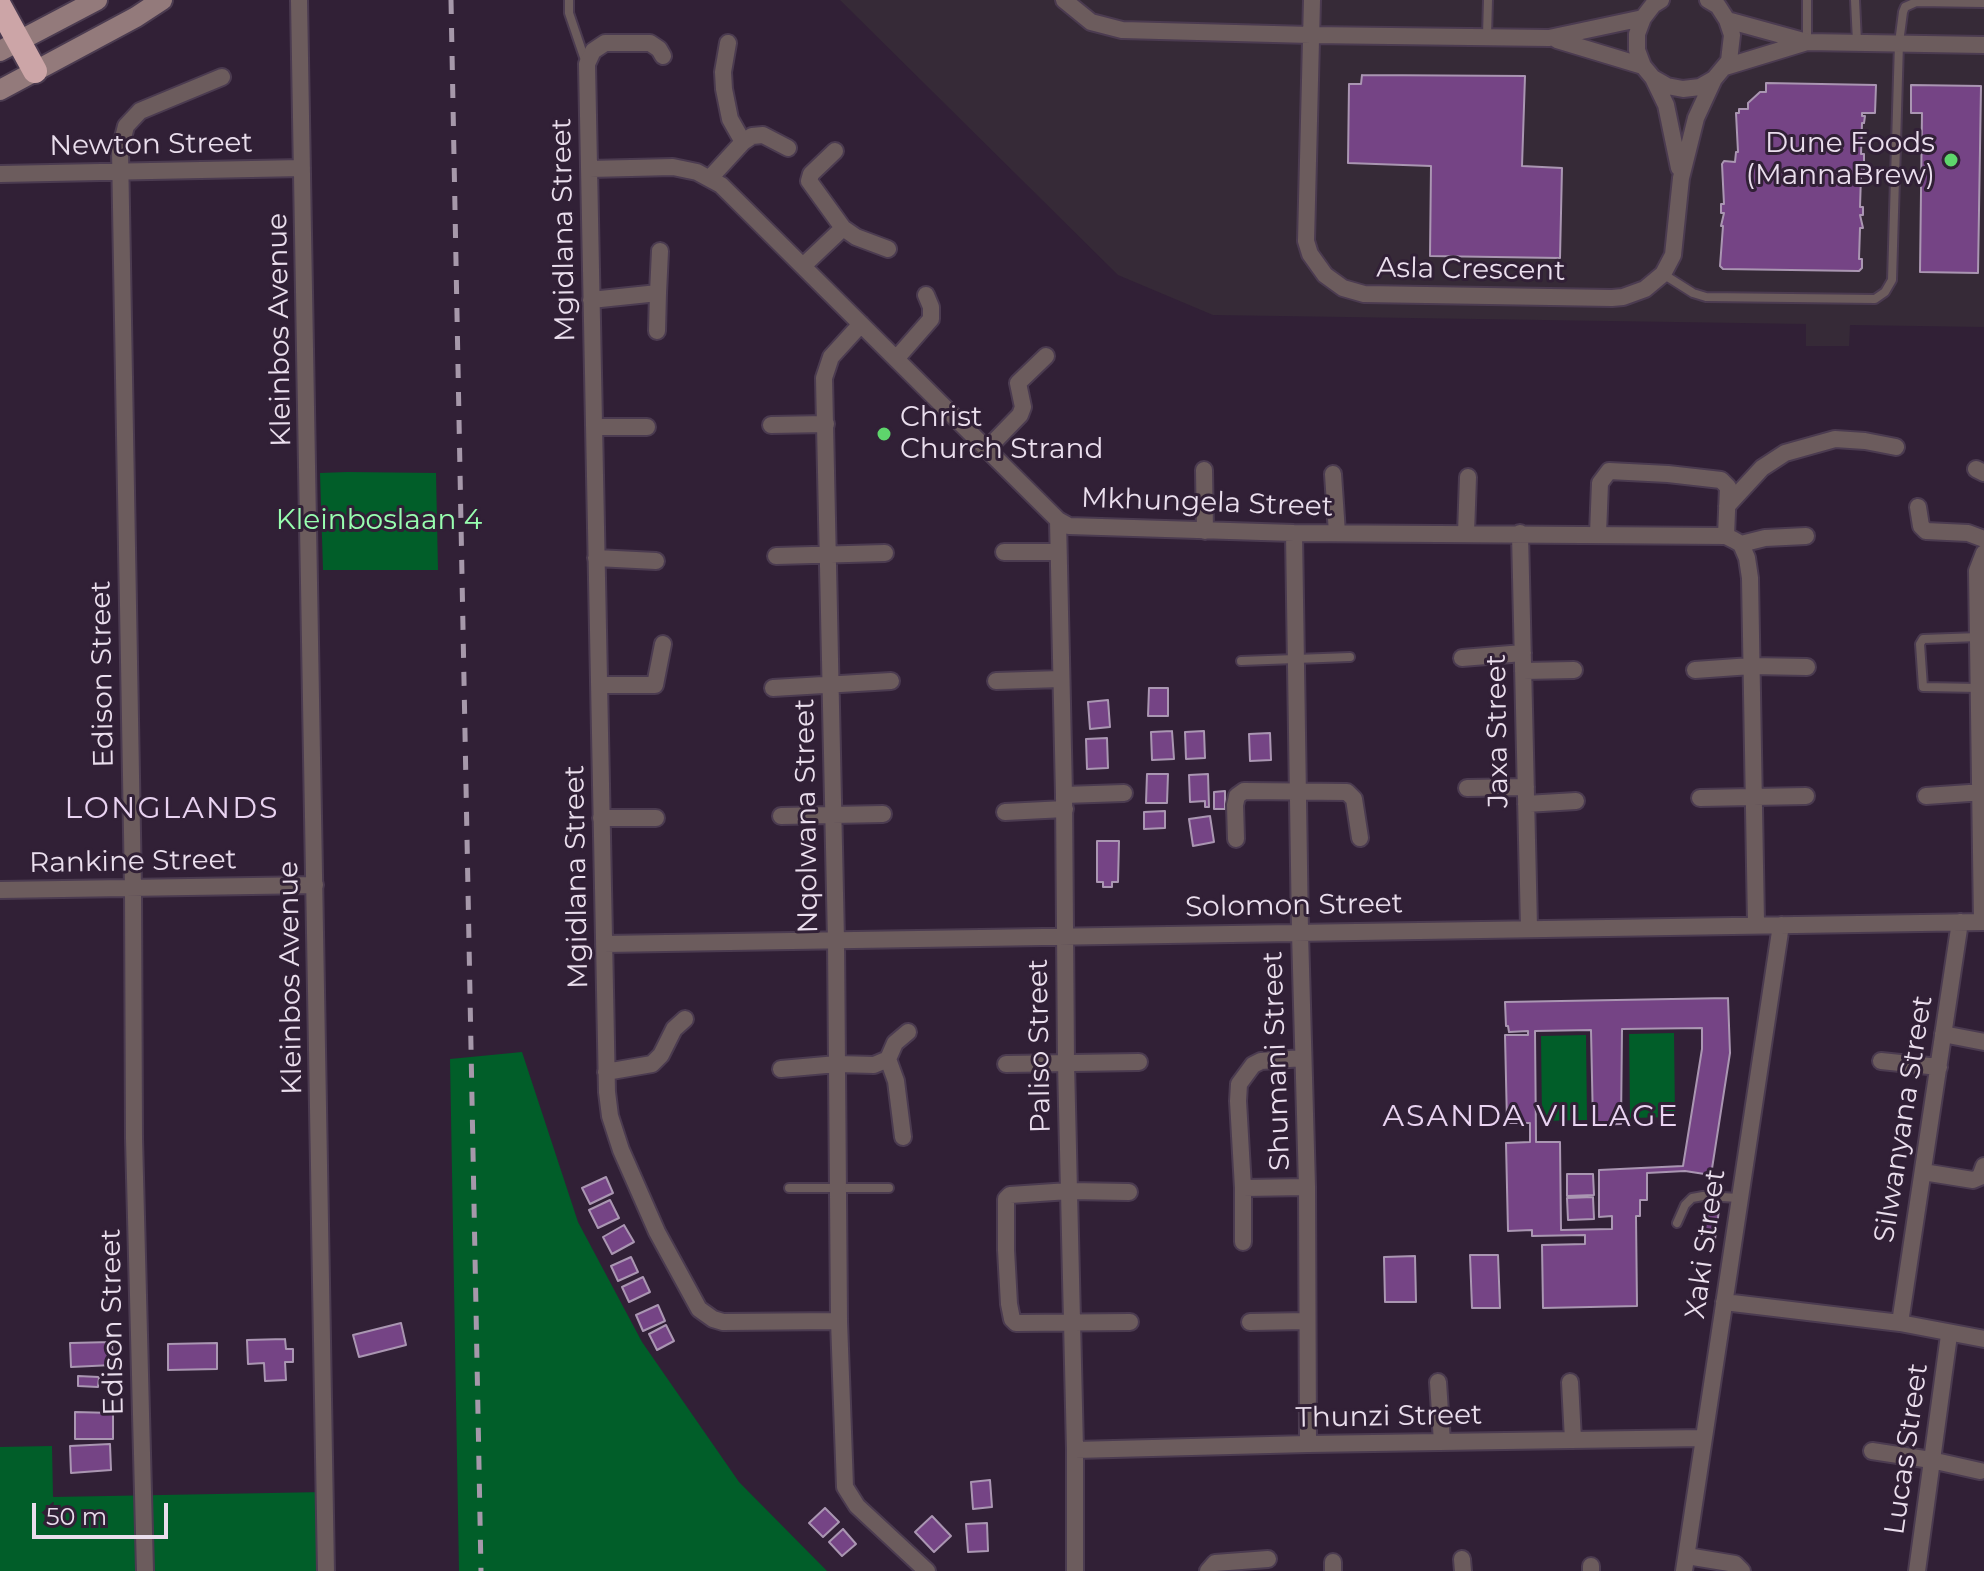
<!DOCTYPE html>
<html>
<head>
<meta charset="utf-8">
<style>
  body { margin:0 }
  #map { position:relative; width:1984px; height:1571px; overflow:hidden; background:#312036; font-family:Montserrat,sans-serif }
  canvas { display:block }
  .scale { position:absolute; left:32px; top:1503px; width:136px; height:36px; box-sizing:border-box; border:4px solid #eadeed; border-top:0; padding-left:10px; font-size:24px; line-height:28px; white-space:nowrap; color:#eadeed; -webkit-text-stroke:6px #312036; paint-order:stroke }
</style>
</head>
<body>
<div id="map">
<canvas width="1984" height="1571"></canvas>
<div class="scale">50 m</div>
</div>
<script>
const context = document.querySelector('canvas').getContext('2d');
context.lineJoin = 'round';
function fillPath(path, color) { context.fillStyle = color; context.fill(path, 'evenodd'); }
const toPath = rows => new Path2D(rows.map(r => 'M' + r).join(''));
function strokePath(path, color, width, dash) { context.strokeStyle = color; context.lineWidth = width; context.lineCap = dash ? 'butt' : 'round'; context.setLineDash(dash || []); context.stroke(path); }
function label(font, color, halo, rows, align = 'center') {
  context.font = font + ' Montserrat,sans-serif'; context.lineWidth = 6; context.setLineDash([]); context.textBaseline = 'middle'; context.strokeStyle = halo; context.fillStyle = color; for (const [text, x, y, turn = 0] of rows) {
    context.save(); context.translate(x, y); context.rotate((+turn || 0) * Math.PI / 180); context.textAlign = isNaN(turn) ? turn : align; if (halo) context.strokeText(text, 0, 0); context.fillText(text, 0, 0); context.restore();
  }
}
const industrial = toPath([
  [840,0,1984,0,1984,327,1850,325,1849,346,1806,346,1806,324,1213,315,1118,275]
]);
const green = toPath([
  [347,472,436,473,438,570,323,570,320,473],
  [1674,1033,1675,1117,1630,1118,1629,1034],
  [1586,1035,1587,1120,1542,1121,1541,1036],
  [522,1052,578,1222,642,1342,739,1482,827,1571,459,1571,450,1059],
  [52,1446,53,1497,325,1492,328,1571,0,1571,0,1447]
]);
const building = toPath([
  [1362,75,1525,76,1522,166,1562,168,1560,258,1430,256,1431,166,1348,163,1349,84,1361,84,1362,75],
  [1766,83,1876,85,1875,113,1862,113,1862,116,1865,116,1864,123,1862,123,1861,154,1864,154,1864,163,1861,163,1861,168,1864,168,1863,176,1861,176,1860,207,1863,207,1863,215,1860,215,1863,228,1860,228,1859,259,1862,259,1862,268,1859,271,1723,269,1720,266,1723,226,1721,226,1724,213,1721,213,1721,204,1724,204,1722,164,1724,161,1735,162,1736,152,1738,152,1736,113,1739,113,1739,109,1748,109,1748,103,1760,92,1766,92,1766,83],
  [1911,85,1981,86,1978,273,1920,272,1922,113,1911,113,1911,85],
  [1149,688,1168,688,1168,716,1148,716,1149,688],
  [1108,700,1110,727,1090,729,1088,702,1108,700],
  [1172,731,1174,759,1152,760,1151,732,1172,731],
  [1204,731,1205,758,1186,759,1185,732,1204,731],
  [1270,733,1271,760,1250,761,1249,734,1270,733],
  [1107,738,1108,768,1087,769,1086,739,1107,738],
  [1147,774,1168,774,1167,803,1146,803,1147,774],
  [1208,774,1209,807,1205,807,1205,801,1190,802,1189,775,1208,774],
  [1225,791,1225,809,1214,809,1214,792,1225,791],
  [1165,811,1165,828,1144,829,1144,812,1165,811],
  [1210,816,1214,842,1193,846,1189,819,1210,816],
  [1097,841,1119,841,1118,882,1112,882,1112,887,1103,887,1103,882,1097,882,1097,841],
  [1728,998,1730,1053,1711,1175,1685,1171,1647,1173,1647,1200,1640,1200,1640,1216,1636,1216,1637,1306,1543,1308,1542,1245,1585,1244,1585,1235,1532,1236,1532,1230,1508,1231,1506,1143,1530,1142,1530,1123,1507,1123,1505,1035,1528,1035,1528,1031,1509,1032,1508,1026,1506,1026,1505,1002,1728,998],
  [1702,1028,1702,1049,1683,1166,1599,1170,1599,1217,1612,1216,1612,1229,1561,1230,1560,1142,1536,1142,1535,1031,1591,1030,1593,1125,1621,1124,1622,1029,1702,1028],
  [1567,1174,1593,1174,1594,1195,1567,1196,1567,1174],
  [606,1177,613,1193,590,1204,582,1188,606,1177],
  [1593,1197,1594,1219,1568,1220,1567,1198,1593,1197],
  [610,1200,619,1218,598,1228,589,1210,610,1200],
  [1707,1209,1719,1210,1715,1239,1703,1237,1707,1209],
  [624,1225,634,1242,612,1254,603,1237,624,1225],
  [1470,1255,1498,1255,1500,1308,1472,1308,1470,1255],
  [1415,1256,1416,1302,1385,1302,1384,1257,1415,1256],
  [631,1257,638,1272,618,1281,611,1266,631,1257],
  [643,1277,650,1292,629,1302,622,1287,643,1277],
  [658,1305,665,1321,643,1331,636,1315,658,1305],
  [401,1323,406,1345,359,1357,353,1335,401,1323],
  [666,1325,674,1341,657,1350,649,1334,666,1325],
  [285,1339,286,1349,293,1349,293,1362,285,1362,286,1380,265,1381,264,1363,248,1364,247,1340,285,1339],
  [112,1342,113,1365,71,1367,70,1343,112,1342],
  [217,1343,217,1369,168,1370,168,1344,217,1343],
  [78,1376,99,1377,98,1387,78,1386,78,1376],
  [75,1412,113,1413,113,1439,75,1439,75,1412],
  [110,1444,111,1470,71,1473,70,1446,110,1444],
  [990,1480,992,1507,973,1509,971,1482,990,1480],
  [825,1508,839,1522,823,1537,809,1523,825,1508],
  [932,1516,951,1536,934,1552,915,1532,932,1516],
  [987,1523,988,1551,968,1552,966,1524,987,1523],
  [843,1529,856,1544,842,1556,829,1542,843,1529]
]);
const lane = toPath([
  [569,0,569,13,586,63],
  [1807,0,1807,41],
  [1855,0,1857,42],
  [1487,36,1488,0],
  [1663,274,1693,293,1706,297,1875,299,1885,292,1892,280,1899,43,1903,12,1905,7,1916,2,1984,3],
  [1979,637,1923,639,1920,644,1923,687,1980,688],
  [1241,661,1350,657],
  [789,1188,889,1188],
  [1677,1223,1685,1205,1692,1198,1703,1196,1739,1198]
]);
const street = toPath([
  [299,0,326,1571],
  [1064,0,1091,22,1122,30,1311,35,1549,38,1643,18],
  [1312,0,1306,241,1310,254,1325,275,1343,288,1364,294,1612,298,1623,297,1645,289,1663,274,1673,255,1681,178,1696,118,1714,79],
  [1661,0,1653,5,1643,18,1637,34,1637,50,1643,66,1653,78,1667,86,1683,89,1700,87,1714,79,1729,61,1732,35,1727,20,1718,6,1708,0],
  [1727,20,1807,42],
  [1557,40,1643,66],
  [728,43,723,72,724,89,730,119,743,142],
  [663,56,659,49,650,43,605,43,593,51,587,64,607,1092,610,1116,621,1150,657,1232,699,1309,713,1319,723,1322,839,1321,845,1487,857,1506,927,1571],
  [1725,67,1807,42,1984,45],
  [1653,78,1666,105,1679,168],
  [589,169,673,167,697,172,721,185,1058,520,1069,526,1294,533,1726,536,1734,540,1741,544,1747,558,1750,578,1756,923],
  [0,174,302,168],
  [710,178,743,142,752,136,763,135,788,148],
  [843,228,856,237,888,249],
  [803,266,843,228,809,181,811,174,835,151],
  [658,293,660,251],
  [591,300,658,293,657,331],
  [896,359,931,319,931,307,926,295],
  [771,425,826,424],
  [594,427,647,427],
  [987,449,1020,415,1023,407,1018,383,1046,356],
  [1976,469,1984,473],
  [1204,470,1205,531],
  [1333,474,1337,533],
  [1727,506,1762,468,1785,453,1835,439,1865,441,1896,447],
  [1918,507,1921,526,1926,531,1968,533,1984,539],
  [1058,520,1064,795,1066,1063,1075,1450,1075,1571],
  [1294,533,1300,932,1307,1187,1308,1444],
  [1466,533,1468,477],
  [1520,533,1529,928],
  [1598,534,1600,483,1609,471,1668,474,1721,480,1728,487,1726,536],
  [1741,544,1765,538,1806,536],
  [1004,552,1058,552],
  [776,556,885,553],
  [596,558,656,561],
  [1462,658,1523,653],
  [1695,670,1751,666,1807,667],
  [1523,671,1574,670],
  [996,681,1061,679],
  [599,685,655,685,663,644],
  [773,688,891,681],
  [1467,788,1526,787],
  [1064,795,1124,793],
  [1926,796,1984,792],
  [1700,798,1806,796],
  [1526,804,1576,801],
  [1005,812,1065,809],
  [781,816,883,814],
  [601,818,656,818],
  [1236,839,1235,805,1237,796,1244,791,1347,792,1354,799,1360,838],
  [0,890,315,885],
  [1982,922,1977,571,1984,553],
  [604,944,1984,922],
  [1943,1034,1984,1042],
  [1303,1058,1261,1061,1253,1065,1239,1084,1238,1101,1243,1188,1307,1187],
  [888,1059,896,1081,903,1137],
  [1881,1061,1939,1067],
  [1006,1064,1139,1062],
  [781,1069,837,1064,874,1065,888,1059,895,1043,908,1032],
  [606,1072,652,1064,661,1055,674,1029,685,1019],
  [1923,1172,1973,1180,1980,1177,1984,1166],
  [1243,1188,1243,1242],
  [1129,1192,1069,1191,1010,1195,1006,1199,1006,1250,1009,1304,1012,1319,1016,1323,1130,1322],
  [1724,1302,1900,1323,1984,1339],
  [839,1321,836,940,824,378,831,357,861,324],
  [1250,1322,1307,1321],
  [1900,1323,1960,922],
  [1438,1382,1442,1442],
  [1570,1382,1573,1440],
  [1075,1450,1308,1444,1703,1438],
  [1872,1451,1931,1460,1980,1471],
  [1687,1556,1735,1564,1742,1571],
  [1462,1559,1463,1571],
  [1333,1562,1333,1571],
  [1591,1566,1591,1571],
  [145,1571,134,1138,133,889,120,150,126,126,140,111,222,77],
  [1208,1571,1215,1563,1268,1559],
  [1684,1571,1781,925],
  [1917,1571,1949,1335]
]);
const secondary = toPath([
  [0,51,97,0],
  [0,90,136,17,162,0]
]);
const highway = toPath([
  [0,7,35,71]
]);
const rail = toPath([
  [451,0,481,1571]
]);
const markers = [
  [1951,160,8,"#5ed56c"],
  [884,434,8,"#5ed56c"]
];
const poiNames = [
  ["Dune Foods",1935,144],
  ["(MannaBrew)",1935,176],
  ["Christ",900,418,"left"],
  ["Church Strand",900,450,"left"]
];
const streetNames = [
  ["Newton Street",151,145,-1],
  ["Mgidlana Street",564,230,-91],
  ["Asla Crescent",1471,270,1],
  ["Kleinbos Avenue",280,330,-91],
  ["Mkhungela Street",1207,503,2],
  ["Edison Street",103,674,-91],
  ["Jaxa Street",1498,731,-91],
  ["Nqolwana Street",807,816,-91],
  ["Rankine Street",133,862,-1],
  ["Mgidlana Street",577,877,-91],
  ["Solomon Street",1294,906,-1],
  ["Kleinbos Avenue",291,978,-91],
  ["Paliso Street",1040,1046,-91],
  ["Shumani Street",1277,1061,-92],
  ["Silwanyana Street",1904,1119,-81],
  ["Xaki Street",1706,1244,-82],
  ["Edison Street",113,1322,-91],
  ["Thunzi Street",1389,1417,-1],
  ["Lucas Street",1907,1449,-82]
];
const parkNames = [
  ["Kleinboslaan 4",379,521]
];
const neighbourhoodNames = [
  ["LONGLANDS",172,809],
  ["ASANDA VILLAGE",1531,1117]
];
fillPath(industrial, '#362a37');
fillPath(green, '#015e29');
fillPath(building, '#754485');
strokePath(building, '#aa96b2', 2);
strokePath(lane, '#4b3b50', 12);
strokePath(street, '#4b3b50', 20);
strokePath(secondary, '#4b3b50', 24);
strokePath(highway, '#4b3b50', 28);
strokePath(lane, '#6c5c5d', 8);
strokePath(street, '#6c5c5d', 16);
strokePath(secondary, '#937a7b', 20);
strokePath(highway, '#cca5a7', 24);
strokePath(rail, '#a698aa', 5, [14, 14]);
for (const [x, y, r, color] of markers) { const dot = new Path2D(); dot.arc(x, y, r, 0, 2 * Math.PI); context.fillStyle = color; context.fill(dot); strokePath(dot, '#312036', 3); }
label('28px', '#eadeed', '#312036', poiNames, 'right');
label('28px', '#eadeed', '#312036', streetNames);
label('28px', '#98ffb0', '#312036', parkNames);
context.letterSpacing = '2px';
label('30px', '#e9d3f1', '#312036', neighbourhoodNames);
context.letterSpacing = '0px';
</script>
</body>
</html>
